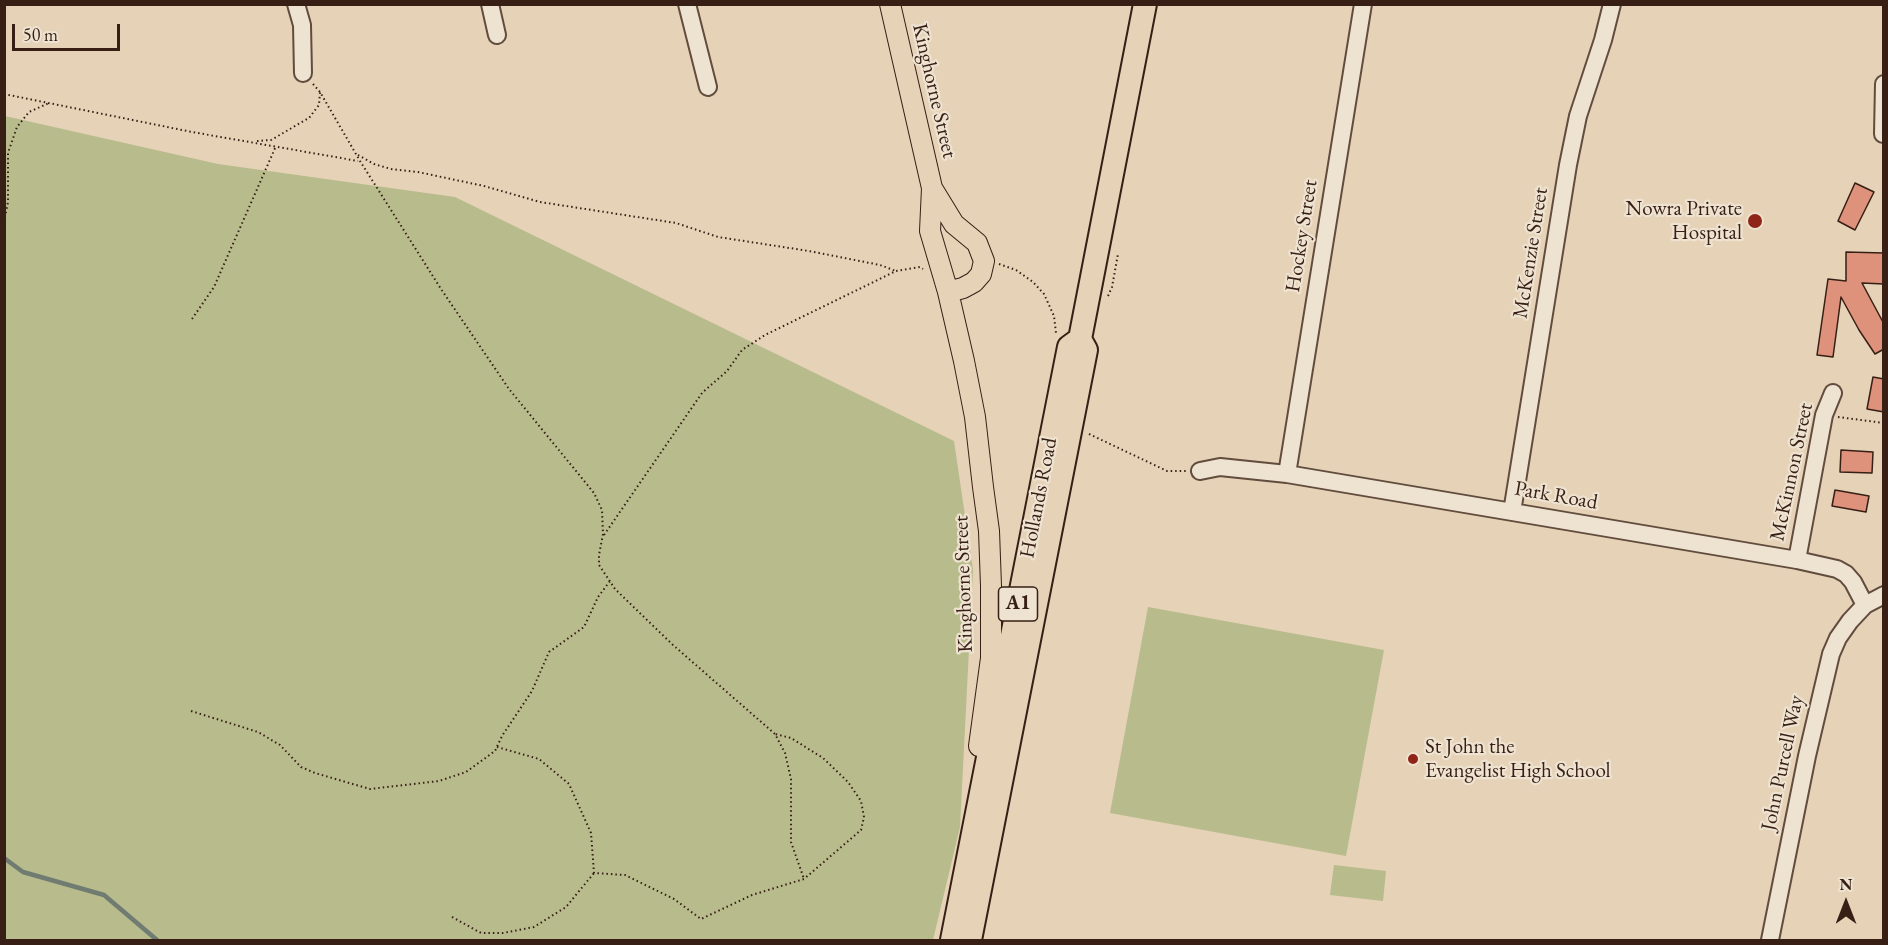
<!DOCTYPE html>
<html>
<head>
<meta charset="utf-8">
<style>
  body { margin:0 }
  #map { position:relative; width:1888px; height:945px; overflow:hidden; background:#e5d2b7; font-family:"EB Garamond",serif }
  canvas { display:block }
  .frame { position:absolute; inset:0; border:6px solid #371f15; pointer-events:none }
  .north { position:absolute; left:1816px; top:873px; width:60px; height:60px; -webkit-text-stroke:4px #eee2d0; paint-order:stroke; rotate:0deg; font-size:16px; font-weight:700; line-height:24px; text-align:center; color:#371f15 }
  .north::after { content:''; display:block; margin:auto; width:21px; height:27px; background:#371f15; clip-path:polygon(50% 0,100% 100%,50% 72%,0 100%) }
  .scale { position:absolute; left:12px; top:24px; width:108px; height:27px; box-sizing:border-box; border:3px solid #371f15; border-top:0; padding-left:8px; font-size:18px; line-height:21px; white-space:nowrap; color:#371f15; -webkit-text-stroke:4px #eee2d0; paint-order:stroke }
</style>
</head>
<body>
<div id="map">
<canvas width="1888" height="945"></canvas>
<div class="frame"></div>
<div class="north">N</div>
<div class="scale">50 m</div>
</div>
<script>
const context = document.querySelector('canvas').getContext('2d');
context.lineJoin = 'round';
function fillPath(path, color) { context.fillStyle = color; context.fill(path, 'evenodd'); }
const toPath = rows => new Path2D(rows.map(r => 'M' + r).join(''));
function strokePath(path, color, width, dash) { context.strokeStyle = color; context.lineWidth = width; context.lineCap = dash ? 'butt' : 'round'; context.setLineDash(dash || []); context.stroke(path); }
function label(font, color, halo, rows, align = 'center') {
  context.font = font + ' "EB Garamond",serif'; context.lineWidth = 4.5; context.setLineDash([]); context.textBaseline = 'middle'; context.strokeStyle = halo; context.fillStyle = color; for (const [text, x, y, turn = 0] of rows) {
    context.save(); context.translate(x, y); context.rotate((+turn || 0) * Math.PI / 180); context.textAlign = isNaN(turn) ? turn : align; if (halo) context.strokeText(text, 0, 0); context.fillText(text, 0, 0); context.restore();
  }
}
const green = toPath([
  [5,116,218,164,455,197,954,441,973,570,960,827,933,940,5,940],
  [1148,607,1384,650,1346,856,1110,813],
  [1334,865,1386,871,1383,901,1330,895]
]);
const stream = toPath([
  [4,858,23,872,104,895,157,940]
]);
const building = toPath([
  [1855,183,1874,192,1855,230,1838,221,1855,183],
  [1846,252,1884,253,1884,284,1862,283,1884,324,1884,349,1875,354,1859,330,1841,297,1833,357,1817,355,1828,279,1846,281,1846,252],
  [1873,377,1884,379,1884,412,1867,409,1873,377],
  [1841,450,1873,452,1872,473,1840,472,1841,450],
  [1835,490,1869,496,1866,512,1832,506,1835,490]
]);
const path = toPath([
  [313,84,320,92,360,161,441,289,509,389,594,493,602,510,603,534,599,555,599,565,615,589,673,645,775,734,785,753,791,779,791,842,804,879],
  [4,94,192,132,358,161],
  [257,141,271,140,309,118,319,105,320,92],
  [358,155,374,164,391,169,418,172,484,186,540,202,676,223,718,237,809,251,880,265,896,271],
  [4,222,8,202,8,153,17,127,29,112,49,103],
  [999,264,1016,270,1033,282,1044,294,1054,316,1056,333],
  [1108,296,1112,287,1118,254],
  [192,319,214,287,276,146],
  [1838,417,1884,423],
  [1089,434,1167,471,1186,471],
  [604,535,702,393,727,371,742,350,765,335,896,271,920,267,923,269],
  [191,711,258,732,280,745,301,767,315,773,370,789,439,781,466,772,495,751,502,736,532,691,549,652,584,627,598,597,610,581],
  [497,747,539,759,569,784,591,833,594,873,625,875,674,899,701,919,752,895,804,879,861,830,864,817,861,801,848,782,823,758,791,738,775,734],
  [452,917,481,933,503,933,534,927,566,907,594,873]
]);
const minor = toPath([
  [296,4,302,25,303,73],
  [490,4,497,35],
  [687,4,708,87],
  [1883,134,1884,84],
  [1200,471,1220,467,1287,474,1797,560,1837,569,1846,574,1853,582,1865,605],
  [1287,474,1363,4],
  [1512,512,1568,165,1578,116,1603,40,1612,4],
  [1797,560,1824,415,1833,393],
  [1770,940,1807,756,1831,654,1838,638,1850,621,1865,605,1884,595]
]);
const major = toPath([
  [890,4,932,188,930,231,948,292,964,361,975,417,983,487,989,531,991,586,991,658,979,746],
  [932,188,954,224,977,243,984,261,981,274,974,282,963,288,948,292]
]);
const highway = toPath([
  [952,940,1069,347,1080,339,1145,4],
  [970,940,1086,350,1080,339]
]);
const markers = [
  [1755,221,8,"#8f2418"],
  [1413,759,6,"#8f2418"]
];
const shields = [
  [1018,604,39]
];
const shieldNames = [
  ["A1",1018,604]
];
const streetNames = [
  ["Kinghorne Street",934,91,77],
  ["Hockey Street",1302,236,-81],
  ["McKenzie Street",1531,253,-81],
  ["McKinnon Street",1792,472,-78],
  ["Park Road",1556,496,10],
  ["Hollands Road",1039,498,-79],
  ["Kinghorne Street",964,584,-92],
  ["John Purcell Way",1783,763,-78]
];
const poiNames = [
  ["Nowra Private",1742,209],
  ["Hospital",1742,233],
  ["St John the",1425,747,"left"],
  ["Evangelist High School",1425,771,"left"]
];
fillPath(green, '#b8bb8c');
strokePath(stream, '#707b71', 4.5);
fillPath(building, '#df927b');
strokePath(building, '#371f15', 1.5);
strokePath(minor, '#624c3e', 20);
strokePath(major, '#371f15', 22);
strokePath(highway, '#371f15', 26);
strokePath(path, '#371f15', 2, [1.5, 3]);
strokePath(minor, '#eee2d0', 16);
strokePath(major, '#e5d2b7', 20);
strokePath(highway, '#e5d2b7', 22);
for (const [x, y, r, color] of markers) { const dot = new Path2D(); dot.arc(x, y, r, 0, 2 * Math.PI); context.fillStyle = color; context.fill(dot); strokePath(dot, '#eee2d0', 2); }
for (const [x, y, w] of shields) { const box = new Path2D(); box.roundRect(x - w / 2, y - 17, w, 34, 4.5); context.fillStyle = '#eee2d0'; context.fill(box); strokePath(box, '#371f15', 1.5); }
label('bold 20px', '#371f15', null, shieldNames);
label('21px', '#371f15', '#eee2d0', streetNames);
label('21px', '#371f15', '#eee2d0', poiNames, 'right');
</script>
</body>
</html>
